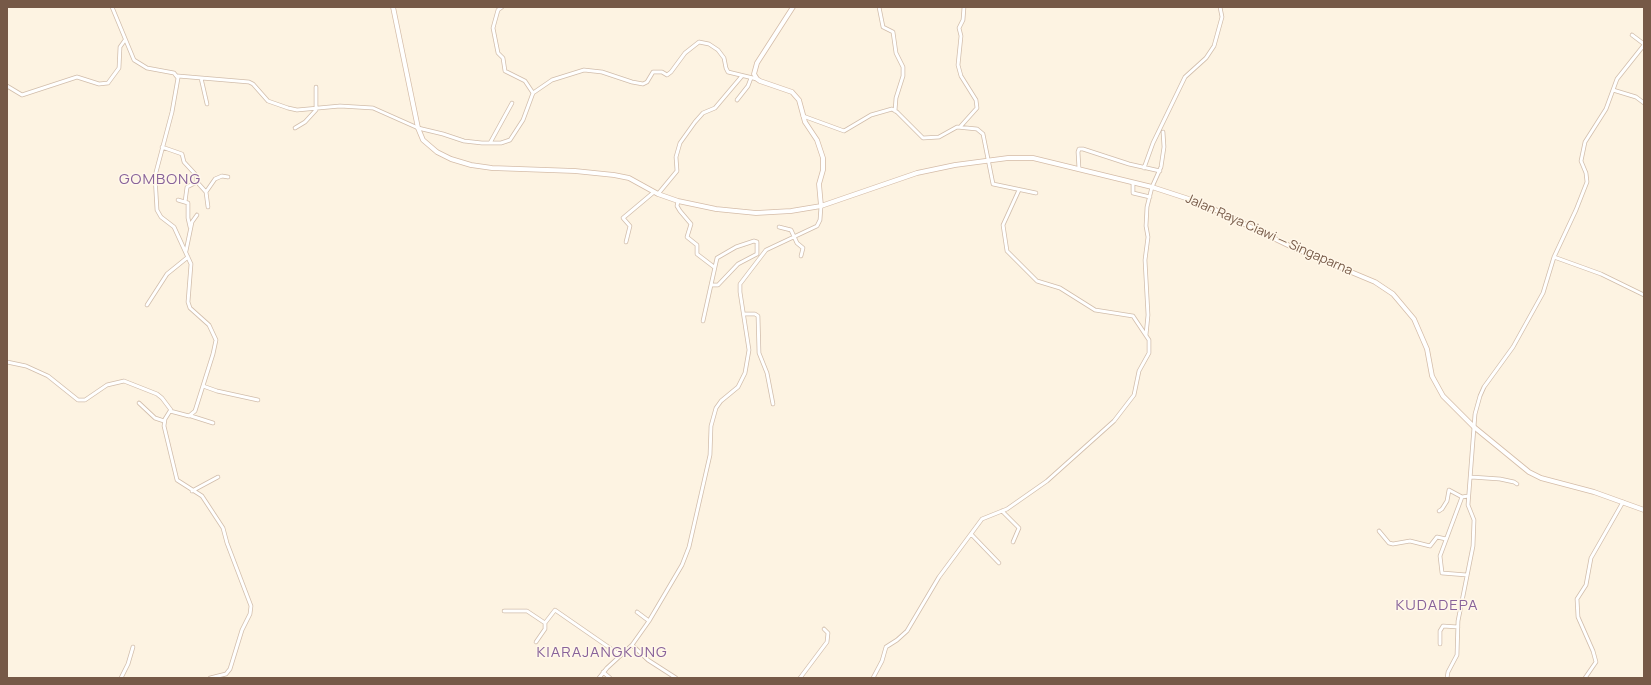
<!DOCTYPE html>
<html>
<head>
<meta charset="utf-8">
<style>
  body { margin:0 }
  #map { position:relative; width:1651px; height:685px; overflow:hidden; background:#fdf3e2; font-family:Manrope,sans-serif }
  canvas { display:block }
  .frame { position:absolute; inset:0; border:8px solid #765947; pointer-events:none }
</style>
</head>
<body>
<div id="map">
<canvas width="1651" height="685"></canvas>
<div class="frame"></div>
</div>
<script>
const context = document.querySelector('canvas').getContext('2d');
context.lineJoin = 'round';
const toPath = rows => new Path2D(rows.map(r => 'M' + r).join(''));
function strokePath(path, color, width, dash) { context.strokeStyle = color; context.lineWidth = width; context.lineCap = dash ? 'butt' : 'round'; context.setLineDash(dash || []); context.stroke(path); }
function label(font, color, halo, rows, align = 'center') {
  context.font = font + ' Manrope,sans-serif'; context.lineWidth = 3; context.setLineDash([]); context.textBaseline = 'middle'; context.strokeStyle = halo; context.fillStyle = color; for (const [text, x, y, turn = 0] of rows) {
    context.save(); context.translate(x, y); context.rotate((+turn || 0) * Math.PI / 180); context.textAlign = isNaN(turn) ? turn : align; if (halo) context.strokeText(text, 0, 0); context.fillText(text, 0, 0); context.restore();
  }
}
const minor = toPath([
  [112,7,134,60,147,68,174,73,178,78,172,112,155,176,157,210,161,217,174,227,191,264,188,302,190,308,209,325,216,340,213,354,195,411,189,416,170,411,165,419,164,426,177,480,202,496,223,528,227,543,251,606,250,614,242,630,230,669,226,674,210,678],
  [502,7,498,10,493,28,498,53,503,58,505,71,525,81,533,93],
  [879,7,883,27,893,32,896,53,903,67,903,76,896,98,895,111],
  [1632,35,1644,44],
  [178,76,249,82,253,84,268,101,288,108,297,110,340,106,373,108,418,128,443,134,464,141,482,143,501,143,510,140,523,120,533,93,552,80,584,70,602,72,632,82,643,84,647,82,653,72,662,72,667,75,671,72,685,53,699,42,709,44,718,50,724,58,726,68,728,72,757,79],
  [201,78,207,104],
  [7,86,22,95,77,77,99,84,108,83,119,68,120,47,125,40],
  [1613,90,1636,97,1644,103],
  [737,100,748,86,751,78],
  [803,116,844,131,871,115,892,109,897,112,923,138,939,137,957,127,977,129,983,134,993,184,1036,193],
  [960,127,977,108,976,100,961,76,958,65,961,36,959,28,963,20,964,7],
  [295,128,305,122,316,110,316,87],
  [490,143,512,103],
  [162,147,182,154,184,162,196,175,197,182,206,192,208,207],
  [1144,168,1153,143,1185,77,1206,58,1214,46,1222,17,1220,7],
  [1079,169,1078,152,1079,149,1083,149,1129,164,1160,171],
  [1133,183,1133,193,1150,197],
  [206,192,215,179,222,176,228,177],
  [658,194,677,171,676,157,680,143,695,122,703,113,715,108,742,76],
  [178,200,188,203,188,218,190,227],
  [678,201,677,206,680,211,691,224,687,237,697,245,697,254,714,267],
  [185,202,187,187,197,182],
  [779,227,791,230,797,243,803,248,801,256],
  [626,242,630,226,623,218,654,192],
  [186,251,192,222,197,215],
  [1554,257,1601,274,1644,295],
  [711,285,718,285,738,264,757,254],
  [147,305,167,274,188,257],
  [744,314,755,314,758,316,759,353,767,373,773,404],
  [703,321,717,258,736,247,754,241,757,242,757,254],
  [1146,335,1148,315,1145,260,1148,237,1146,226,1147,207,1152,187,1161,167,1164,147,1163,132],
  [7,362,26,366,48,376,78,400,85,400,107,385,124,381,157,394,162,398,171,410],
  [203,386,217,391,258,400],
  [139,403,155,418,164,421],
  [191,416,213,423],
  [1471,477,1500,479,1514,482,1517,484],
  [192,491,218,477],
  [1002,511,1019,528,1013,542],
  [1439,511,1442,509,1447,501,1449,490,1462,497],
  [1379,531,1389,543,1393,544,1410,541,1430,546,1437,537,1446,539],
  [971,534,999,563],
  [1467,575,1442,573,1440,556,1462,497,1468,496],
  [504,611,527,611,545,623,555,610,620,655],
  [637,612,649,621],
  [536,642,545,629,545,623],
  [1440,644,1440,631,1443,626,1458,627],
  [603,672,610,678],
  [121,678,128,664,133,647],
  [599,678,607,668,632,645],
  [676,678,648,660,632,645,649,621,682,565,689,547,710,455,711,426,716,408,721,401,738,387,745,373,749,350,740,292,740,284,766,250,817,226,820,220,821,206],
  [800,678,827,642,828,633,824,629],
  [873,678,882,661,886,647,897,640,907,631,939,577,982,519,1007,509,1047,481,1114,421,1134,395,1139,371,1149,353,1149,340,1133,316,1095,310,1060,288,1037,281,1007,251,1003,225,1019,190],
  [1447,678,1448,672,1457,655,1458,621,1473,546,1474,520,1468,505,1475,414,1480,396,1484,387,1513,347,1543,293,1554,257,1576,210,1587,182,1586,173,1581,161,1585,142,1606,109,1617,79,1644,45],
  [1585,678,1596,662,1593,651,1578,617,1577,599,1586,585,1591,558,1623,502]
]);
const secondary = toPath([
  [393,7,418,128,423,140,437,152,451,159,471,165,492,168,575,171,614,175,629,178,658,194,678,201,716,209,756,213,791,211,821,206,917,173,955,165,1008,158,1033,158,1152,187,1201,203,1296,249,1375,282,1393,294,1414,319,1427,349,1432,376,1443,396,1474,427,1529,472,1541,478,1594,492,1644,510],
  [793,7,757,63,754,74,757,79,760,81,792,92,799,100,805,122,817,140,823,158,823,170,819,184,821,206]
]);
const streetNames = [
  ["Jalan Raya Ciawi — Singaparna",1269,235,24]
];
const quarterNames = [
  ["GOMBONG",160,180],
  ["KUDADEPA",1437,606],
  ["KIARAJANGKUNG",602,653]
];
strokePath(minor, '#d1bdab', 4.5);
strokePath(secondary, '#d4bca8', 5.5);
strokePath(minor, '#fff', 3);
strokePath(secondary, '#fff', 4);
label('13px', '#765947', '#fff7e9', streetNames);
context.letterSpacing = '1px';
label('15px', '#88629a', '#fff7e9', quarterNames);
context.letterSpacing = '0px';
</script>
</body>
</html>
